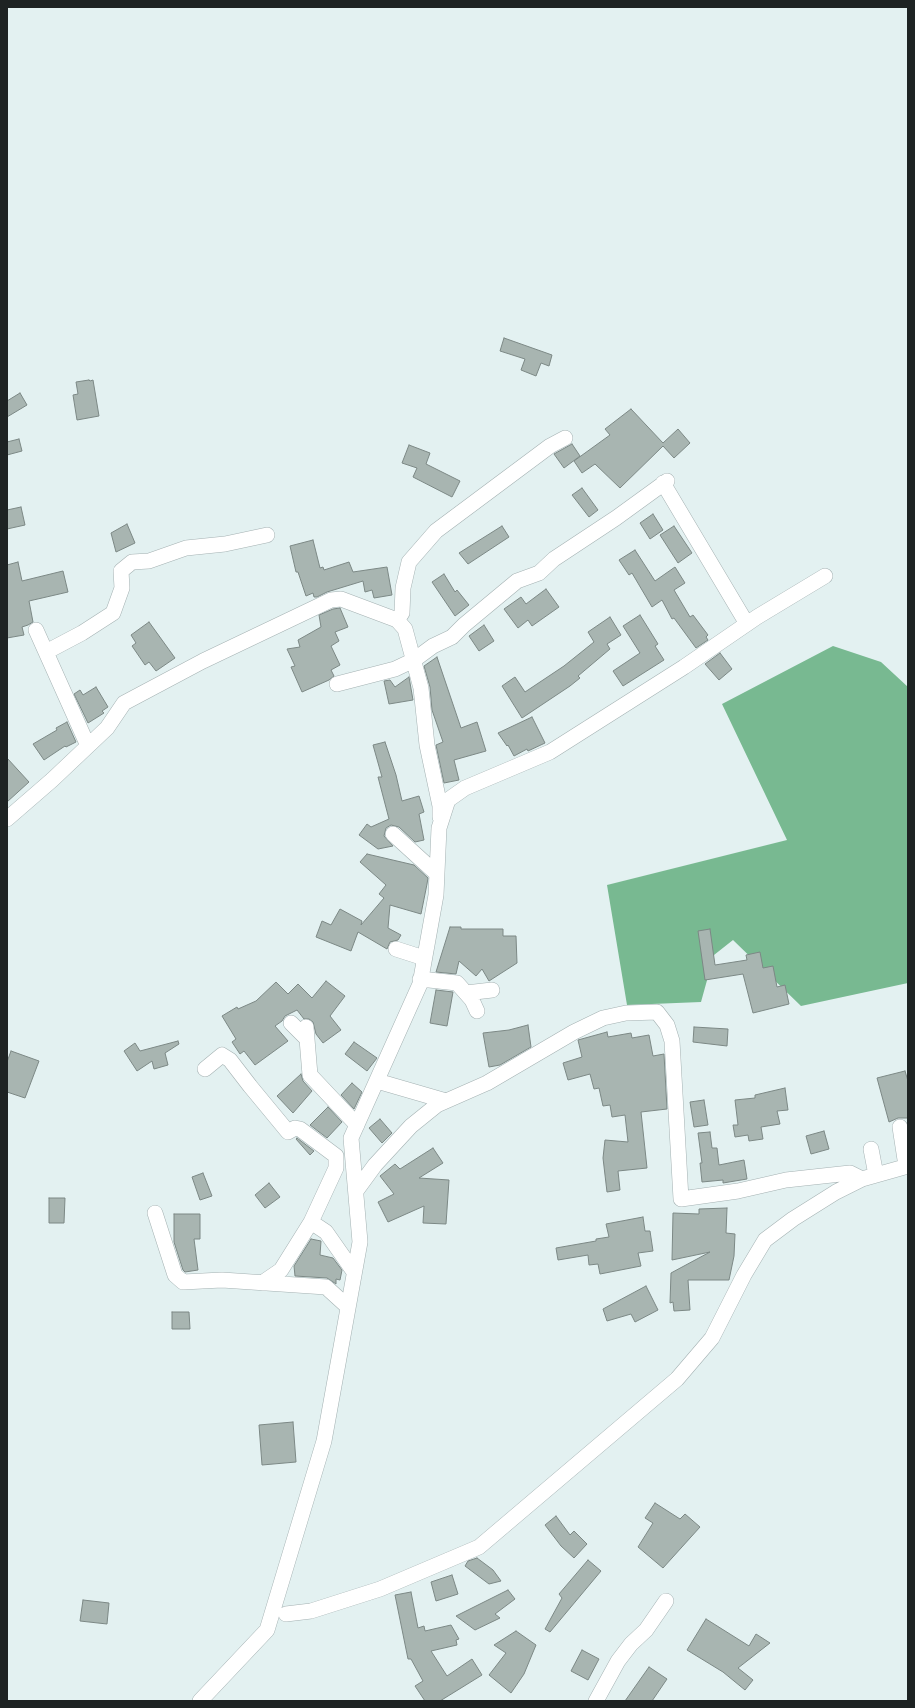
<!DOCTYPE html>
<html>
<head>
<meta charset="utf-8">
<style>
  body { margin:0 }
  #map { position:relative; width:915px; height:1708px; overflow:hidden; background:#e3f1f1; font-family:Commissioner,sans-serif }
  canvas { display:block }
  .frame { position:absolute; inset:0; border:8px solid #1e2323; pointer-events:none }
</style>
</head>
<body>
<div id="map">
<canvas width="915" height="1708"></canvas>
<div class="frame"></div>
</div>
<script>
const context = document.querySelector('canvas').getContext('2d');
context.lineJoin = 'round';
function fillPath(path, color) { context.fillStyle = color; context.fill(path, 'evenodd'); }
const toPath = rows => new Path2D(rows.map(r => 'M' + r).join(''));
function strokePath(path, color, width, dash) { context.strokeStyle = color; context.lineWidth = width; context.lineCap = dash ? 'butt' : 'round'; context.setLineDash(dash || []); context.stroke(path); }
const forest = toPath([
  [833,646,881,662,908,687,908,983,801,1006,733,940,714,955,701,1002,627,1005,607,885,787,840,722,704]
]);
const building = toPath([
  [504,338,552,355,549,366,541,363,536,376,521,370,525,359,500,351,504,338],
  [89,380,90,381,93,380,99,416,77,420,73,395,78,394,76,382,89,380],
  [20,393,27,405,7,417,7,401,20,393],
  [631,409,663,443,678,429,690,443,674,458,663,446,620,488,595,464,582,473,574,461,610,435,605,429,631,409],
  [19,439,22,451,7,455,7,442,19,439],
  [572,444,580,456,564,468,554,454,572,444],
  [409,445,430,453,426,464,460,481,452,497,413,477,417,468,402,463,409,445],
  [582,488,598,510,589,517,572,495,582,488],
  [21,507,25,525,7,529,7,510,21,507],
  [653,514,663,530,650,539,640,523,653,514],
  [127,524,135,543,116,552,111,533,127,524],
  [502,526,509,537,468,564,459,553,502,526],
  [674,526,692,553,678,563,660,535,674,526],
  [313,540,320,568,323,567,324,570,349,562,353,572,387,567,392,595,374,598,372,590,365,592,363,581,327,592,317,597,314,597,313,593,306,596,298,572,296,572,290,546,313,540],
  [635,550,655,581,675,567,685,583,674,590,690,617,693,615,708,635,706,637,708,640,696,648,674,618,672,619,662,600,652,607,632,573,629,575,619,560,635,550],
  [18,562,22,581,63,571,68,592,29,601,33,622,28,625,22,627,24,635,7,638,7,565,18,562],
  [444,574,455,592,457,590,469,605,455,616,432,582,444,574],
  [546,589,559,607,532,626,528,620,518,628,504,609,521,597,526,604,546,589],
  [340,608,348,627,335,632,339,641,331,646,340,665,331,670,334,676,329,680,302,692,291,667,295,666,287,649,300,647,298,640,321,627,319,615,333,609,340,608],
  [640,615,658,644,655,646,664,660,623,686,613,671,640,653,623,626,640,615],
  [610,617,621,635,607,644,610,649,578,676,580,678,570,686,522,718,502,686,515,677,525,692,564,666,594,642,588,632,610,617],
  [149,622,175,658,156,671,149,662,145,665,132,646,136,643,131,635,149,622],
  [484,625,494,641,479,651,469,636,484,625],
  [720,653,732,669,719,680,705,664,720,653],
  [437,657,461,728,477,722,486,751,454,760,459,780,444,783,436,745,443,742,432,710,430,687,424,666,437,657],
  [409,677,413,700,389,704,384,681,390,680,395,687,409,677],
  [96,687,108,707,102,711,104,713,88,723,74,694,80,690,83,695,96,687],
  [532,717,545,743,528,751,527,749,514,756,508,745,507,746,498,733,532,717],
  [67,722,76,742,66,747,65,746,44,760,33,744,57,730,56,728,67,722],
  [385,742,396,775,402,801,419,796,424,812,419,814,424,840,415,842,399,827,391,825,386,828,384,836,393,846,378,849,359,835,367,824,371,827,389,819,378,777,382,777,373,745,385,742],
  [7,758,29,782,7,802,7,758],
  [367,854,414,865,428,878,427,884,421,914,390,905,388,928,401,935,398,940,390,942,387,949,358,932,351,951,316,937,322,921,331,925,340,909,362,921,361,925,384,898,379,894,386,885,360,862,367,854],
  [450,927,461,927,461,929,503,929,503,936,516,936,517,963,489,981,482,969,476,976,459,961,456,974,436,972,450,927],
  [710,929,715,965,747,960,746,955,760,952,763,968,773,966,777,987,785,985,789,1004,753,1013,743,974,705,980,698,931,710,929],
  [326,981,345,996,330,1016,341,1030,323,1043,316,1034,313,1022,309,1019,304,1019,297,1010,285,1016,282,1021,275,1026,288,1041,255,1065,244,1051,240,1054,232,1042,236,1039,222,1016,237,1007,238,1009,256,1001,276,982,288,994,298,984,312,998,326,981],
  [436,990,453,992,447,1026,430,1023,436,990],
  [528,1025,531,1047,500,1065,489,1067,483,1033,509,1030,528,1025],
  [694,1027,728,1029,727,1046,693,1042,694,1027],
  [607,1032,608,1037,631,1033,632,1038,649,1035,653,1056,664,1054,667,1109,641,1112,647,1168,618,1171,620,1190,607,1192,603,1158,605,1140,628,1142,625,1115,612,1117,610,1105,603,1106,599,1088,594,1089,590,1074,568,1080,563,1063,582,1057,578,1040,607,1032],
  [178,1041,179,1044,165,1053,168,1065,154,1069,152,1061,137,1071,124,1051,135,1043,140,1051,178,1041],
  [354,1042,377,1058,367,1071,345,1054,354,1042],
  [11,1051,39,1061,25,1098,7,1092,7,1062,11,1051],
  [905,1071,908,1081,908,1118,898,1118,889,1122,877,1078,905,1071],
  [301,1074,303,1081,312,1091,293,1113,277,1096,301,1074],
  [352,1083,362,1092,354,1109,341,1095,352,1083],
  [785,1088,788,1110,777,1111,780,1124,761,1127,763,1139,749,1141,748,1135,735,1137,733,1125,738,1125,735,1100,755,1098,755,1095,785,1088],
  [704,1100,708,1125,694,1127,690,1102,704,1100],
  [328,1107,342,1122,327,1138,310,1125,328,1107],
  [380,1119,392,1133,382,1143,369,1128,380,1119],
  [824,1131,829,1149,811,1154,806,1136,824,1131],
  [710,1132,712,1148,717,1148,719,1165,744,1160,747,1179,723,1183,723,1180,702,1182,700,1163,702,1163,698,1133,710,1132],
  [297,1138,314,1151,310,1155,296,1139,297,1138],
  [433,1148,443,1163,419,1178,449,1180,446,1224,423,1223,424,1206,388,1222,378,1202,394,1194,380,1176,395,1164,400,1169,433,1148],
  [203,1173,212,1196,200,1200,192,1177,203,1173],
  [269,1183,280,1197,265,1208,255,1195,269,1183],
  [49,1198,65,1198,64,1223,49,1223,49,1198],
  [727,1208,726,1233,735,1234,734,1256,729,1280,688,1280,690,1310,674,1311,673,1302,670,1303,671,1273,710,1252,672,1260,673,1213,699,1214,699,1209,727,1208],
  [174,1214,200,1214,200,1239,194,1239,198,1270,185,1272,183,1270,174,1242,174,1214],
  [643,1217,645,1231,650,1231,653,1251,638,1253,641,1266,600,1274,598,1264,589,1265,588,1255,558,1260,556,1248,596,1241,596,1239,609,1237,606,1224,643,1217],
  [311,1239,321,1241,320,1255,333,1258,342,1270,340,1280,336,1279,336,1284,327,1278,295,1276,294,1266,311,1239],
  [646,1286,658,1310,635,1322,631,1314,607,1321,603,1309,646,1286],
  [172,1312,189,1312,190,1329,172,1329,172,1312],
  [293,1422,296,1462,262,1465,259,1425,293,1422],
  [655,1503,680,1519,685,1514,700,1527,663,1568,638,1547,653,1523,645,1518,655,1503],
  [556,1516,570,1535,574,1531,587,1544,574,1558,561,1546,545,1525,556,1516],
  [477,1558,493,1570,501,1581,489,1584,465,1566,468,1561,477,1558],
  [588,1560,601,1571,550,1632,545,1629,562,1598,559,1594,588,1560],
  [452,1575,458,1594,436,1601,431,1582,452,1575],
  [508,1590,515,1599,495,1614,500,1618,475,1630,456,1616,508,1590],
  [411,1592,418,1628,424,1626,425,1631,451,1625,459,1639,456,1640,457,1645,431,1651,447,1676,472,1659,482,1675,440,1701,425,1701,415,1686,423,1681,411,1659,408,1659,395,1595,411,1592],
  [83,1600,109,1603,107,1624,80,1621,83,1600],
  [706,1619,749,1646,756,1634,770,1643,738,1668,753,1680,745,1690,723,1672,687,1650,706,1619],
  [516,1631,536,1645,524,1674,511,1693,489,1675,506,1653,494,1645,516,1631],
  [582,1650,599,1659,588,1680,571,1671,582,1650],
  [649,1667,667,1679,652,1701,625,1701,649,1667]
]);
const minor = toPath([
  [663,483,747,624],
  [397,620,402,613,403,588,409,562,436,531,550,446,565,438],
  [36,630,88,746],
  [46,652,82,633,113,613,122,588,121,571,132,562,149,561,186,548,225,544,267,535],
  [337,684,395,669,414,660,433,646,452,637,464,625,517,581,539,573,554,559,616,518,667,481],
  [7,819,52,780,107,728,124,703,203,661,331,600,341,599,397,620,405,629,421,688,427,745,440,806,440,817],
  [393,834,437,874],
  [396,949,424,958],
  [420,979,457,983,472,1000,477,1011],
  [466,993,492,990],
  [291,1023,307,1039],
  [306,1027,310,1075,357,1125],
  [205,1069,222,1055,230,1060,250,1086,288,1132,295,1128,300,1129,336,1156,336,1168,311,1222],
  [377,1081,446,1101],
  [900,1127,906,1166],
  [871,1149,876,1175],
  [356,1191,375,1165,411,1126,437,1105,487,1083,574,1032,603,1018,626,1013,657,1012,667,1025,672,1041,681,1199,738,1191,786,1180,850,1173,862,1179],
  [155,1213,175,1275,183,1282,222,1280,326,1287,348,1307],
  [262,1283,281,1270,311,1222,326,1232,354,1272],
  [286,1614,311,1611,380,1589,479,1547,677,1379,712,1338,744,1275,765,1240,793,1219,836,1192,862,1179,908,1166],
  [200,1701,267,1630,324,1441,360,1242,351,1138,420,984,436,895,439,828,448,800,465,788,550,752,684,667,757,617,825,576],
  [596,1701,618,1661,631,1644,646,1630,666,1601]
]);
fillPath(forest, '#78b991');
fillPath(building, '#a8b5b1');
strokePath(building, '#7c8885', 1);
strokePath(minor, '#a4b1b2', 16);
strokePath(minor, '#fff', 15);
</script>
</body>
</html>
